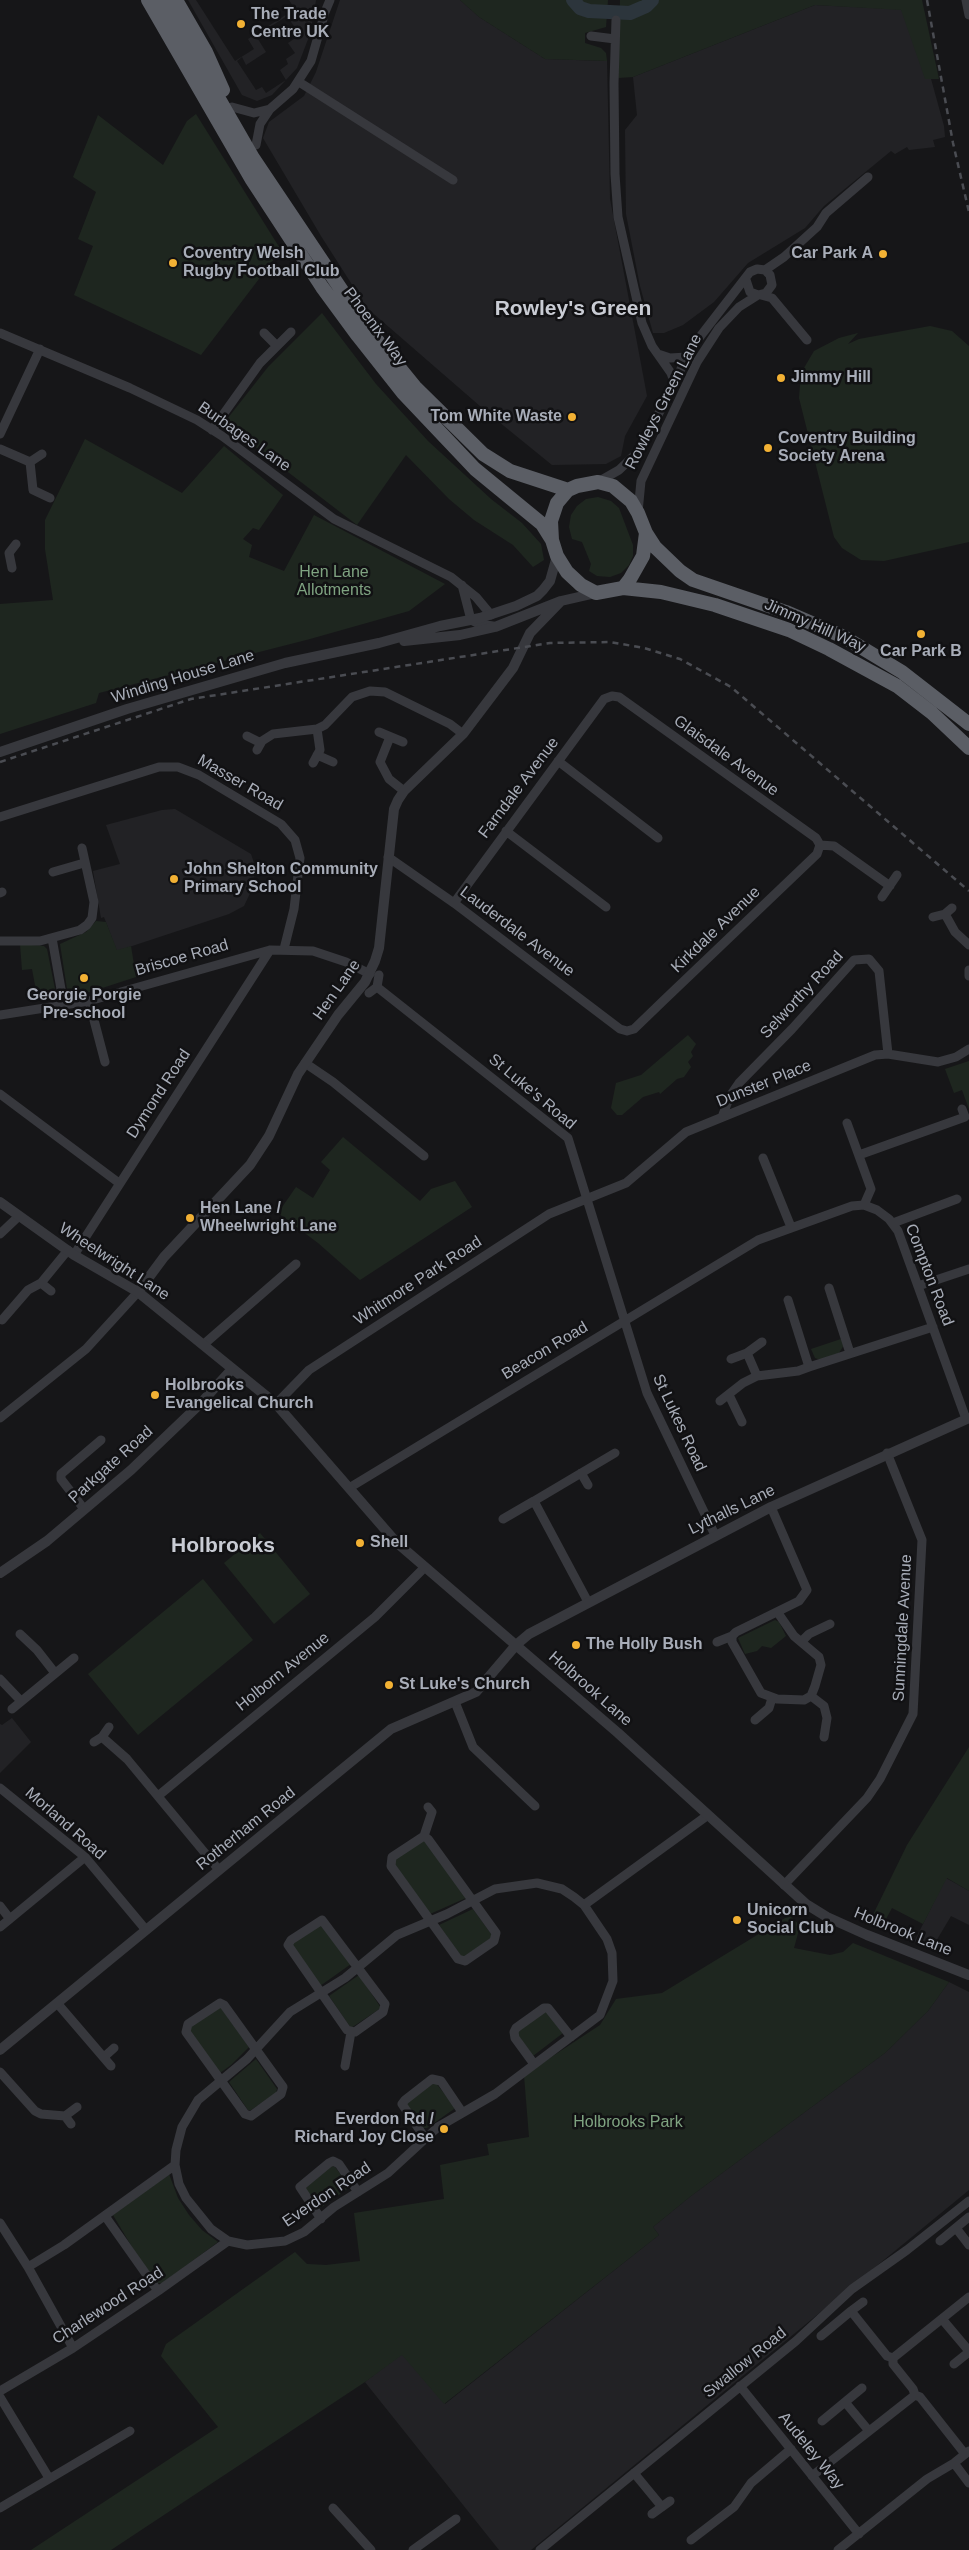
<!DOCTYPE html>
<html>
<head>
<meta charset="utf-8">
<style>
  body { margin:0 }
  canvas { display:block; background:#161618 }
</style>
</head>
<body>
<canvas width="969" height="2550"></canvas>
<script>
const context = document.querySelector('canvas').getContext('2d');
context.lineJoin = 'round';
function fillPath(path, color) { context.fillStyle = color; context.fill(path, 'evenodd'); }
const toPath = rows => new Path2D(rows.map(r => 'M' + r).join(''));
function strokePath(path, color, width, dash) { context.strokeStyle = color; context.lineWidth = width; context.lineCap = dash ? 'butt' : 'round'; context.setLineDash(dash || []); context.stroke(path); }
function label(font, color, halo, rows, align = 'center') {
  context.font = font + ' Arial,sans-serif'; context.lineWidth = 5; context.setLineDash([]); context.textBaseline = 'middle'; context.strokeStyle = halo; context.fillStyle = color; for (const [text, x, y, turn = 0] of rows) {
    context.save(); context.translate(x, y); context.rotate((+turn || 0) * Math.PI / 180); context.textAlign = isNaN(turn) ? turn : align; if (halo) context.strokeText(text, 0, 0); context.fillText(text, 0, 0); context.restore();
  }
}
const built = toPath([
  [188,0,196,0,235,61,254,49,248,39,295,9,289,0,316,0,310,34,297,68,272,95,257,101,242,95],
  [287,16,300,35,288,43,295,53,286,59,288,64,280,70,286,80,266,93,262,87,256,90,237,61,242,57,246,65,266,52,256,36],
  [340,0,460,0,479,17,545,59,607,61,610,199,647,396,625,436,621,456,606,464,552,465,488,413,367,308,321,236,263,138,269,122,304,96,316,72],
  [815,5,912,10,944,126,945,137,933,140,935,147,909,150,907,147,895,154,891,151,824,206,805,228,748,263,714,302,683,325,664,333,653,333,640,286,626,214,625,130,637,115,633,77],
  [175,809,251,854,255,866,253,887,244,906,229,914,117,951,104,917,101,918,93,871,120,864,106,825,162,810],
  [12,1718,31,1742,0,1773,0,1724,2,1725],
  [946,1878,969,1891,969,1925,951,1916,932,1948,914,1942],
  [949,1982,969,1992,969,2190,531,2550,499,2550,365,2382,402,2354,445,2404,659,2235,653,2227,691,2196,885,2053,928,2011]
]);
const green = toPath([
  [460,0,608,0,606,27,585,33,585,43,601,48,606,53,607,61,545,59,479,17],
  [620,0,922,0,939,79,925,79,901,10,815,5,633,77,618,78],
  [196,114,281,250,201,355,74,295,93,246,78,239,96,192,73,177,98,115,163,165,187,121],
  [322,313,376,384,428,441,491,499,522,523,541,544,544,560,533,567,513,545,474,520,449,499,406,455,357,525,224,423,268,367],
  [930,326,952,331,969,346,969,542,884,561,861,560,842,548,834,537,799,398,801,373,814,351,839,338,858,333,848,344,859,339],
  [85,439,182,493,224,446,283,495,259,530,253,528,243,539,252,545,249,557,284,571,314,515,445,584,409,611,310,639,99,693,96,703,0,734,0,604,53,600,45,549,45,520],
  [598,497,611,501,619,508,633,545,633,556,629,565,621,573,610,577,597,576,589,571,591,564,582,542,572,539,569,527,571,515,577,506,586,499],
  [96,921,106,922,117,950,131,946,136,977,90,992,68,995,60,944,86,932],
  [20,944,44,946,47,949,56,994,54,998,38,1001,32,969,22,970],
  [688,1035,696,1044,691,1052,693,1056,688,1062,691,1067,684,1077,677,1079,660,1094,659,1092,643,1097,622,1115,617,1115,611,1108,616,1083,641,1075],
  [969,1061,969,1109,962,1090,954,1093,945,1069],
  [343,1137,420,1201,431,1189,455,1181,472,1207,360,1280,318,1243,278,1213,296,1187,313,1198,330,1170,321,1162],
  [841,1339,844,1345,839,1353,821,1360,815,1358,811,1349],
  [260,1533,310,1594,274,1624,224,1563],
  [203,1579,253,1640,138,1735,88,1674],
  [775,1620,779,1622,786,1636,771,1648,762,1646,757,1651,745,1654,738,1638],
  [969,1747,969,1891,947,1878,923,1924,892,1908,880,1930,868,1925,907,1845],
  [422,1840,425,1841,466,1898,430,1914,394,1863,395,1859],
  [473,1909,492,1935,491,1938,464,1957,461,1956,439,1925],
  [790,1915,800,1926,794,1948,830,1955,843,1952,853,1943,949,1982,928,2011,885,2053,691,2196,653,2227,659,2235,444,2404,402,2355,365,2382,111,2550,31,2550,218,2427,161,2356,166,2344,295,2252,307,2264,326,2265,360,2261,354,2213,444,2199,440,2165,489,2155,487,2144,529,2137,524,2075,600,2025,616,1999,662,1993],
  [320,1925,323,1925,351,1964,320,1986,293,1947,293,1943],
  [359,1975,381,2008,351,2028,329,1996],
  [218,2008,221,2008,249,2047,231,2065,220,2073,190,2031,190,2027],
  [546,2011,563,2033,533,2056,517,2034,518,2031],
  [256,2059,277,2089,276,2093,251,2110,248,2110,229,2082],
  [435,2082,454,2106,454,2109,427,2128,423,2128,407,2106,408,2102],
  [332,2166,335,2167,350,2187,319,2209,304,2189],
  [169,2174,178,2198,189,2215,202,2230,218,2242,163,2283,157,2283,135,2252,113,2215]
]);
const river = toPath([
  [573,0,580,8,589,11,630,13,646,6,652,0]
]);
const minor = toPath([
  [966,0,969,15],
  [616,20,614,83,615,174,618,217,642,323,652,346,671,373,675,384],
  [591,36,615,39],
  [299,82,453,180],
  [232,107,254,113,270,109,293,89,311,61,325,12,330,0],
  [256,145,260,124,270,109],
  [765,270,784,257,817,227,826,213,868,177],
  [761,295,772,298,807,340],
  [0,333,130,388,197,420,222,436,334,519,451,577,476,597,491,615],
  [264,333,277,346],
  [658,354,670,358,687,357],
  [212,430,260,363,291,332],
  [0,434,40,349],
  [0,449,30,462],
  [42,454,30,462,33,490,50,498],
  [598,482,619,470,641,449,687,357,699,338,750,272,757,269,765,270,770,275,772,285,766,293,758,295,750,292,746,280],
  [638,512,641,481,697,362,719,328,739,307,758,295],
  [12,568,9,553,16,544],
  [462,585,471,620,479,624,493,626],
  [379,732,403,742],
  [247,736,261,743],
  [390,737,380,762,389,779,404,791],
  [257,750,262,741,273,734,317,729,325,725,352,697,370,691,385,692,450,724,463,734],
  [317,755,333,762],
  [558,761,658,838],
  [313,763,320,750,317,729],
  [0,817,159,767,178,767,199,775,281,824,295,840,300,858,294,909,284,949],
  [506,831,606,907],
  [820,845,834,846,890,886],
  [388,857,454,903,620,1029,627,1031,634,1029,663,1001,817,854,820,845],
  [53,872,84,863],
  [0,893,2,892],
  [882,897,897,875],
  [454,903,604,699,612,696,619,697,816,838,820,845],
  [945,914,955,932,969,945],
  [933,917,945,914,952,908],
  [52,938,64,1006],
  [0,941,40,941,80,930,87,925,92,918,94,902,82,848],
  [969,970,969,976],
  [377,987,568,1138,647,1393,715,1535],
  [369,993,377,987,379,975],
  [89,1001,105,1062],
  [0,1015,89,1001,270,950,313,951,346,962,370,974],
  [305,1063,333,1082,424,1156],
  [0,1094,119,1183],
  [722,1117,730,1096,739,1083,792,1029,854,960,869,959,879,971,888,1054],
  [847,1123,871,1189,864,1205],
  [859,1155,965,1117,962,1109],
  [763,1158,791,1227],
  [893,1223,957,1199],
  [0,1234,19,1216],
  [74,1255,270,950],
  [41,1283,51,1291],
  [918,1286,969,1269],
  [829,1288,850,1353],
  [788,1300,809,1367,933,1327],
  [2,1320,28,1290,41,1283,68,1250],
  [203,1345,296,1264],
  [731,1359,747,1353],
  [757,1376,747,1353,762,1342],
  [729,1395,742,1422],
  [720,1401,743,1383,757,1376,798,1371,809,1367],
  [276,1404,309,1370,549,1214,626,1183,686,1132,875,1055,888,1054,938,1062,956,1057,969,1049],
  [0,1418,86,1349,138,1292],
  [581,1473,588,1485],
  [349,1488,758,1240,852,1206,864,1205,877,1210,889,1219,898,1231,966,1419],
  [771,1507,807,1590,799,1601,736,1632,732,1636,732,1642,761,1693,777,1699,804,1700,811,1696,815,1686,821,1665,819,1657,794,1636,778,1613],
  [84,1509,61,1479,61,1474,101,1440],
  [503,1519,534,1501],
  [588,1602,534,1501,615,1453],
  [20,1634,37,1650,55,1673],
  [802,1641,809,1634,830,1624],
  [717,1642,732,1636],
  [0,1679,21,1701],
  [811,1696,824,1706,827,1718,824,1737],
  [455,1702,473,1747,535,1806],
  [12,1709,74,1658],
  [755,1720,769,1708,772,1698],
  [102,1737,127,1759,219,1870],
  [94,1742,102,1737,109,1727],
  [0,1788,85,1857,146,1930],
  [158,1796,375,1617,424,1568],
  [424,1836,428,1839,496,1933,494,1941,465,1961,458,1959,391,1866,392,1857,424,1836],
  [424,1836,432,1812,428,1807],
  [537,1883,562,1889,574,1897,584,1905,607,1939,612,1953,613,1981,600,2015,495,2094,438,2127,388,2173,334,2207,304,2232,285,2241,247,2245,228,2241,211,2229,186,2198,179,2184,175,2165,176,2150,182,2127,198,2100,247,2059,290,2012,345,1978,397,1935,447,1914,495,1889,537,1883],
  [784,1885,867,1798,880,1779,913,1714,922,1540,887,1453],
  [584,1905,708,1815],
  [0,1906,10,1919],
  [322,1920,385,2004,383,2012,355,2032,347,2030,288,1945,291,1940,322,1920],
  [0,1927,85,1857],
  [57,2003,111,2066],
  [220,2003,224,2005,283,2087,281,2094,251,2116,245,2114,186,2032,188,2024,220,2003],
  [104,2057,114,2048],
  [534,2064,515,2038,514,2032,516,2028,544,2008,548,2008,571,2037],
  [345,2066,351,2032],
  [0,2072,35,2111,41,2114,65,2116,71,2124],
  [65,2116,77,2107],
  [425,2138,402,2104,405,2100,432,2079,441,2081,462,2112],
  [105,2216,158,2291],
  [321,2219,300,2187,329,2163,333,2161,339,2164,358,2192],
  [0,2223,28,2267,73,2348],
  [956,2228,969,2245],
  [940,2241,969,2217],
  [28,2267,64,2245,175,2165],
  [863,2302,851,2311,887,2356,893,2358],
  [942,2319,969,2351],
  [821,2336,851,2311],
  [893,2358,893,2364,913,2389,915,2395,920,2397,965,2454],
  [893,2358,969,2297],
  [954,2364,969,2352],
  [740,2386,859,2534],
  [0,2391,73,2348,158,2291,228,2241],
  [0,2397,49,2478],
  [845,2402,869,2431],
  [822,2421,862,2388],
  [954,2463,969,2483],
  [634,2473,662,2507],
  [812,2476,915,2395],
  [0,2508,130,2431],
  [333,2508,371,2550],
  [652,2514,670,2501],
  [691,2540,734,2507,751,2483,791,2449],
  [413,2550,456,2519],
  [540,2550,796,2341,852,2289,907,2250,969,2201],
  [838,2550,927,2479,954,2463,969,2451]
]);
const tertiary = toPath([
  [404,641,460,635,495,627,561,601,596,593],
  [0,752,127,709,285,663,379,643,440,626,480,618,516,606,537,596,543,590,550,581,557,556],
  [0,1202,74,1255,138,1292,276,1404,396,1542,618,1733,806,1904,827,1917,867,1935,969,1975],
  [138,1292,164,1257,250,1165,269,1136,298,1074,338,1015,365,982,375,961,379,948,394,809,398,800,404,791,463,734,513,668,530,633,561,601],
  [0,1573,47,1541,131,1470,200,1404,232,1369],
  [0,2050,391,1729,476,1692,516,1645,529,1634,771,1507,969,1418]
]);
const trunk = toPath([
  [148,0,252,180,322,287,358,336,403,393,475,469,542,524,552,540],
  [162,0,253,158,367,328,415,387,483,454,510,471,568,490],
  [176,0,206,52,223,90],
  [598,482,613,486,631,501,638,513,646,533,643,556,630,579,623,588,596,593,581,585,567,572,557,556,552,540,551,521,557,503,568,490,577,486,598,482],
  [646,533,655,547,680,571,693,580,786,612,844,637,902,672,969,724],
  [623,588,661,592,715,605,789,630,829,649,897,686,932,713,969,748]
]);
const rail = toPath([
  [927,0,953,143,969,212],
  [0,762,191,699,550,643,610,642,644,648,680,659,731,687,969,891]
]);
const markers = [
  [241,24,5,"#f2b134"],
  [883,254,5,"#f2b134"],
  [173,263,5,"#f2b134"],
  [781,378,5,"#f2b134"],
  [572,417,5,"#f2b134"],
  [768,448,5,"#f2b134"],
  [921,634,5,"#f2b134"],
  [174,879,5,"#f2b134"],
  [84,978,5,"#f2b134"],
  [190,1218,5,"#f2b134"],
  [155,1395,5,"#f2b134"],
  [360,1543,5,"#f2b134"],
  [576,1645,5,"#f2b134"],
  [389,1685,5,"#f2b134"],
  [737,1920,5,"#f2b134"],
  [444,2129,5,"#f2b134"]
];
const poiNames = [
  ["The Trade",251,15],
  ["Centre UK",251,33],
  ["Coventry Welsh",183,254],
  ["Rugby Football Club",183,272],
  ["Car Park A",873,254,"right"],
  ["Jimmy Hill",791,378],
  ["Tom White Waste",562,417,"right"],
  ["Coventry Building",778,439],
  ["Society Arena",778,457],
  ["Car Park B",921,652,"center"],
  ["John Shelton Community",184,870],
  ["Primary School",184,888],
  ["Georgie Porgie",84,996,"center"],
  ["Pre-school",84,1014,"center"],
  ["Hen Lane /",200,1209],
  ["Wheelwright Lane",200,1227],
  ["Holbrooks",165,1386],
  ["Evangelical Church",165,1404],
  ["Shell",370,1543],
  ["The Holly Bush",586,1645],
  ["St Luke's Church",399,1685],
  ["Unicorn",747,1911],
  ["Social Club",747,1929],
  ["Everdon Rd /",434,2120,"right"],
  ["Richard Joy Close",434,2138,"right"]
];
const streetNames = [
  ["Phoenix Way",375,327,53],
  ["Rowleys Green Lane",664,402,-63],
  ["Burbages Lane",244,437,35],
  ["Jimmy Hill Way",815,626,24],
  ["Winding House Lane",183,677,-17],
  ["Glaisdale Avenue",726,756,36],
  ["Masser Road",240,783,30],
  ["Farndale Avenue",519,788,-53],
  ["Kirkdale Avenue",716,930,-44],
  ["Lauderdale Avenue",517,932,37],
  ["Briscoe Road",182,958,-16],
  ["Hen Lane",337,990,-55],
  ["Selworthy Road",802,995,-47],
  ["Dunster Place",764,1084,-22],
  ["St Luke's Road",532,1092,40],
  ["Dymond Road",159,1094,-57],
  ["Wheelwright Lane",114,1262,33],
  ["Compton Road",929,1275,69],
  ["Whitmore Park Road",418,1281,-33],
  ["Beacon Road",545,1351,-31],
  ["St Lukes Road",679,1423,65],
  ["Parkgate Road",111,1465,-42],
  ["Lythalls Lane",732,1510,-26],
  ["Sunningdale Avenue",903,1628,-87],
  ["Holborn Avenue",283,1672,-39],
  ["Holbrook Lane",590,1689,41],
  ["Morland Road",65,1824,41],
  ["Rotherham Road",246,1829,-39],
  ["Holbrook Lane",903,1932,22],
  ["Everdon Road",327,2195,-34],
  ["Charlewood Road",108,2306,-33],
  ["Swallow Road",745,2363,-39],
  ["Audeley Way",811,2451,51]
];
const parkNames = [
  ["Hen Lane",334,573],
  ["Allotments",334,591],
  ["Holbrooks Park",628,2123]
];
const districtNames = [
  ["Rowley's Green",573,309],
  ["Holbrooks",223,1546]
];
fillPath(built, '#222225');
fillPath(green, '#1e261f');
strokePath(river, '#2c353c', 14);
strokePath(minor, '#37383d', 9);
strokePath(tertiary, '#37383d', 10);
strokePath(trunk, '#5b5e65', 14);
strokePath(rail, '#4a4c52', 2.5, [6, 5]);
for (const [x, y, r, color] of markers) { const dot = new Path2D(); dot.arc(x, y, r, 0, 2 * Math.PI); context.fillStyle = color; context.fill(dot); strokePath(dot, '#111113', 2); }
label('bold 16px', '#a8adb8', '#111113', poiNames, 'left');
label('16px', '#a8adb8', '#111113', streetNames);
label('16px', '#7fa381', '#111113', parkNames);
label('bold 21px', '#c9ccd4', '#111113', districtNames);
</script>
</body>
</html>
